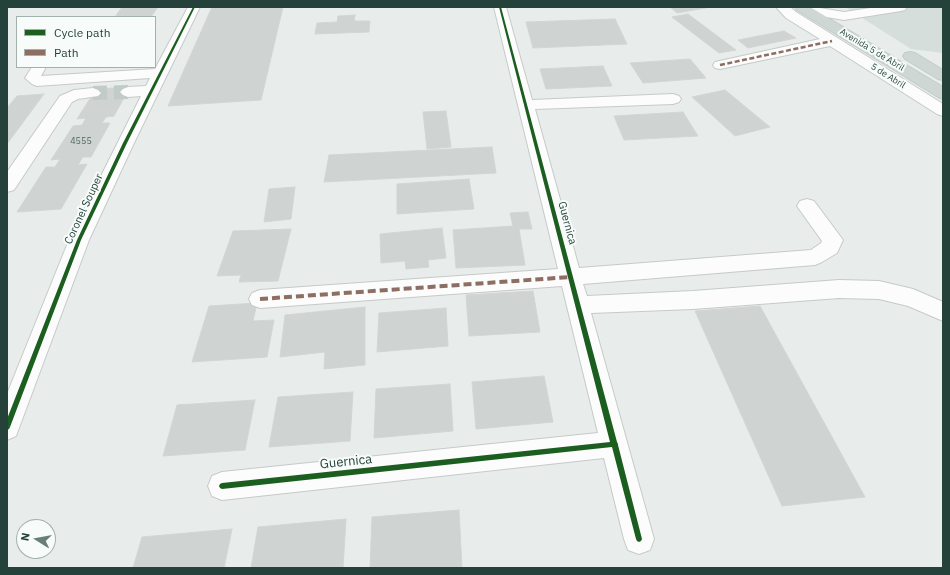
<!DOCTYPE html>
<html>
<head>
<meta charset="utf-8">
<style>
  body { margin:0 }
  #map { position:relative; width:950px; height:575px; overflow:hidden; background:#e8edeb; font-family:"IBM Plex Sans",sans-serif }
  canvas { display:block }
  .frame { position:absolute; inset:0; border:8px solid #24423a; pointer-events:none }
  .legend { position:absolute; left:16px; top:16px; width:140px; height:52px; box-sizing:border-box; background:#f7fbf9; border:1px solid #a3b1ad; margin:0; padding:5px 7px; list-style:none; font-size:12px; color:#24423a }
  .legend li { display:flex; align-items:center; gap:8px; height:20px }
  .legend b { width:20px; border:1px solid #a3b1ad }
  .north { position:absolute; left:16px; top:519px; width:40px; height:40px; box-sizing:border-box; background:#f7fbf9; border:1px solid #a3b1ad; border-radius:50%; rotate:281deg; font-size:11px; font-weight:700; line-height:16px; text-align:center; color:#24423a }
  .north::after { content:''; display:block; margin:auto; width:14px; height:18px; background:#697e78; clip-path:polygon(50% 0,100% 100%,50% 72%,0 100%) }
</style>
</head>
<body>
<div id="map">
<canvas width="950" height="575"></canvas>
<div class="frame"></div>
<ul class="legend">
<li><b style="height:5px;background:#1b5e20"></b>Cycle path</li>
<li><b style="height:5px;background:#8d6e63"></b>Path</li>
</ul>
<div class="north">N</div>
</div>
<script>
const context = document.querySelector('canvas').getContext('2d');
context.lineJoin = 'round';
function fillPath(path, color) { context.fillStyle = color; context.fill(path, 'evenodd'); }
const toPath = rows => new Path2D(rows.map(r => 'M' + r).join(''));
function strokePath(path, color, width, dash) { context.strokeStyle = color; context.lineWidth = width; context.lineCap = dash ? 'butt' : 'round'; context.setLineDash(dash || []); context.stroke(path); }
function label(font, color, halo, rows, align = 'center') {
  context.font = font + ' "IBM Plex Sans",sans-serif'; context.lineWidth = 4; context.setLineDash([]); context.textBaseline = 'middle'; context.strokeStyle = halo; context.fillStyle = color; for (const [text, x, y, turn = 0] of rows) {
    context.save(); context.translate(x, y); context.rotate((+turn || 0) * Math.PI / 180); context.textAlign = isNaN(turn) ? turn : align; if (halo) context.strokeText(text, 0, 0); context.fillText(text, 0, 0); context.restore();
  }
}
const built = toPath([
  [845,7,943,7,943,53,911,49]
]);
const building = toPath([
  [122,7,158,7,151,17,115,17,122,7],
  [212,7,283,7,261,100,168,106,212,7],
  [670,7,711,7,677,13,670,7],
  [688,14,736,50,719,53,672,17,688,14],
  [355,15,354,21,370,21,369,32,315,34,317,23,337,22,338,16,355,15],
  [615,19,627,44,533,48,526,22,615,19],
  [784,31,796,38,748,48,738,40,784,31],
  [690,59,706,78,643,83,630,63,690,59],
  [603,66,612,86,546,89,540,69,603,66],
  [130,87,114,116,106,117,102,123,110,123,91,157,83,157,78,165,87,164,61,209,17,212,46,167,55,167,60,159,51,160,73,126,82,125,86,118,77,119,96,89,130,87],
  [725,90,770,127,735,136,692,97,725,90],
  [44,94,7,144,7,108,17,96,44,94],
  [446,111,451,147,427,149,423,112,446,111],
  [683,112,698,136,624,140,614,116,683,112],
  [492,147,496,173,324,182,329,155,492,147],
  [469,179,474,209,397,214,397,184,469,179],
  [295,187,291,219,264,222,269,189,295,187],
  [528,212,532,229,519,229,525,265,456,268,453,230,513,226,510,213,528,212],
  [442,228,446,258,428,260,429,267,406,269,405,261,381,263,380,234,442,228],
  [291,229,278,281,239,282,241,275,217,276,233,231,291,229],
  [533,291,540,332,469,336,466,295,533,291],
  [257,303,253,321,274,320,267,357,192,362,209,306,257,303],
  [760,306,865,497,782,506,695,311,760,306],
  [365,307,365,365,324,369,325,352,280,357,285,315,365,307],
  [446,308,448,346,377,352,379,313,446,308],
  [544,376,553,422,476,429,472,382,544,376],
  [450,384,453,431,374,438,376,389,450,384],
  [353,392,350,441,269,447,278,397,353,392],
  [255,400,245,450,163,456,177,405,255,400],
  [459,510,462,568,370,568,372,517,459,510],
  [346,519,343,568,251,568,258,527,346,519],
  [232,529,224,568,133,568,142,537,232,529]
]);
const minorTunnel = toPath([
  [93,93,128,92]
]);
const minor = toPath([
  [188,7,200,7,134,143,89,240,16,436,7,440,7,394,69,240,141,96,128,97,123,95,120,92,123,89,128,87,146,86,150,78,37,86,32,84,25,78,32,67,46,67,41,76,155,69,188,7],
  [494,7,506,7,532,100,673,94,679,96,681,99,679,102,673,104,535,109,579,268,811,250,821,243,822,241,797,206,800,201,807,199,814,201,843,240,837,253,822,262,815,265,583,284,587,296,693,291,839,280,879,281,913,289,943,302,943,321,908,306,879,299,839,298,693,309,591,313,654,539,650,550,639,554,628,550,624,539,604,458,222,500,212,496,208,486,212,476,222,472,598,433,562,286,260,308,252,305,249,299,252,293,260,290,558,269,494,7],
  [776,7,790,7,796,12,943,104,943,116,937,114,830,46,720,69,715,68,713,65,715,62,820,39,786,18,776,7],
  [796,7,814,7,844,12,877,7,907,7,905,10,901,11,844,20,809,14,798,10,796,7],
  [93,88,98,90,101,93,98,96,78,99,72,102,14,190,7,192,7,172,60,96,74,90,93,88]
]);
const major = toPath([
  [795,7,810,7,943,87,943,99,938,97,797,10,795,7],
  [910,52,915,53,943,70,943,80,938,79,905,59,903,56,905,53,910,52]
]);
const quietFar1 = toPath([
  [720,65,832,41]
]);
const quiet = toPath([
  [260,299,571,277]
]);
const cycleway = toPath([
  [193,7,195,7,127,143,81,240,10,427,9,429,7,430,7,419,77,240,123,143,193,7],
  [499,7,501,7,617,442,618,444,618,445,642,539,641,541,639,542,637,541,636,539,612,447,222,489,220,488,219,486,220,484,222,483,610,442,499,7]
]);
const farStreetnames = [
  ["Avenida 5 de Abril",872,50,31],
  ["5 de Abril",888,76,32]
];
const numberNames = [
  ["4555",81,141]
];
const streetNames = [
  ["Coronel Souper",84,209,-65],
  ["Guernica",567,223,75]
];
const nearStreetnames = [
  ["Guernica",346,462,-6]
];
fillPath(built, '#d6dedb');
fillPath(building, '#cfd4d2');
strokePath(building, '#d1d6d4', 1);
strokePath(minorTunnel, '#c1cbc8', 14, [14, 7]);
strokePath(minor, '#c5cac8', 2);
strokePath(major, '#c3ccc9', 2);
fillPath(minor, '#fcfcfc');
fillPath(major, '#cfd7d5');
strokePath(quietFar1, '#8d6e63', 2.5, [5, 2.5]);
strokePath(quiet, '#8d6e63', 4, [8, 4]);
fillPath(cycleway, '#1b5e20');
label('9px', '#24423a', '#f7fbf9', farStreetnames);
label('9px', '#506761', null, numberNames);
label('11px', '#24423a', '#f7fbf9', streetNames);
label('13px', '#24423a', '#f7fbf9', nearStreetnames);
</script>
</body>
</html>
